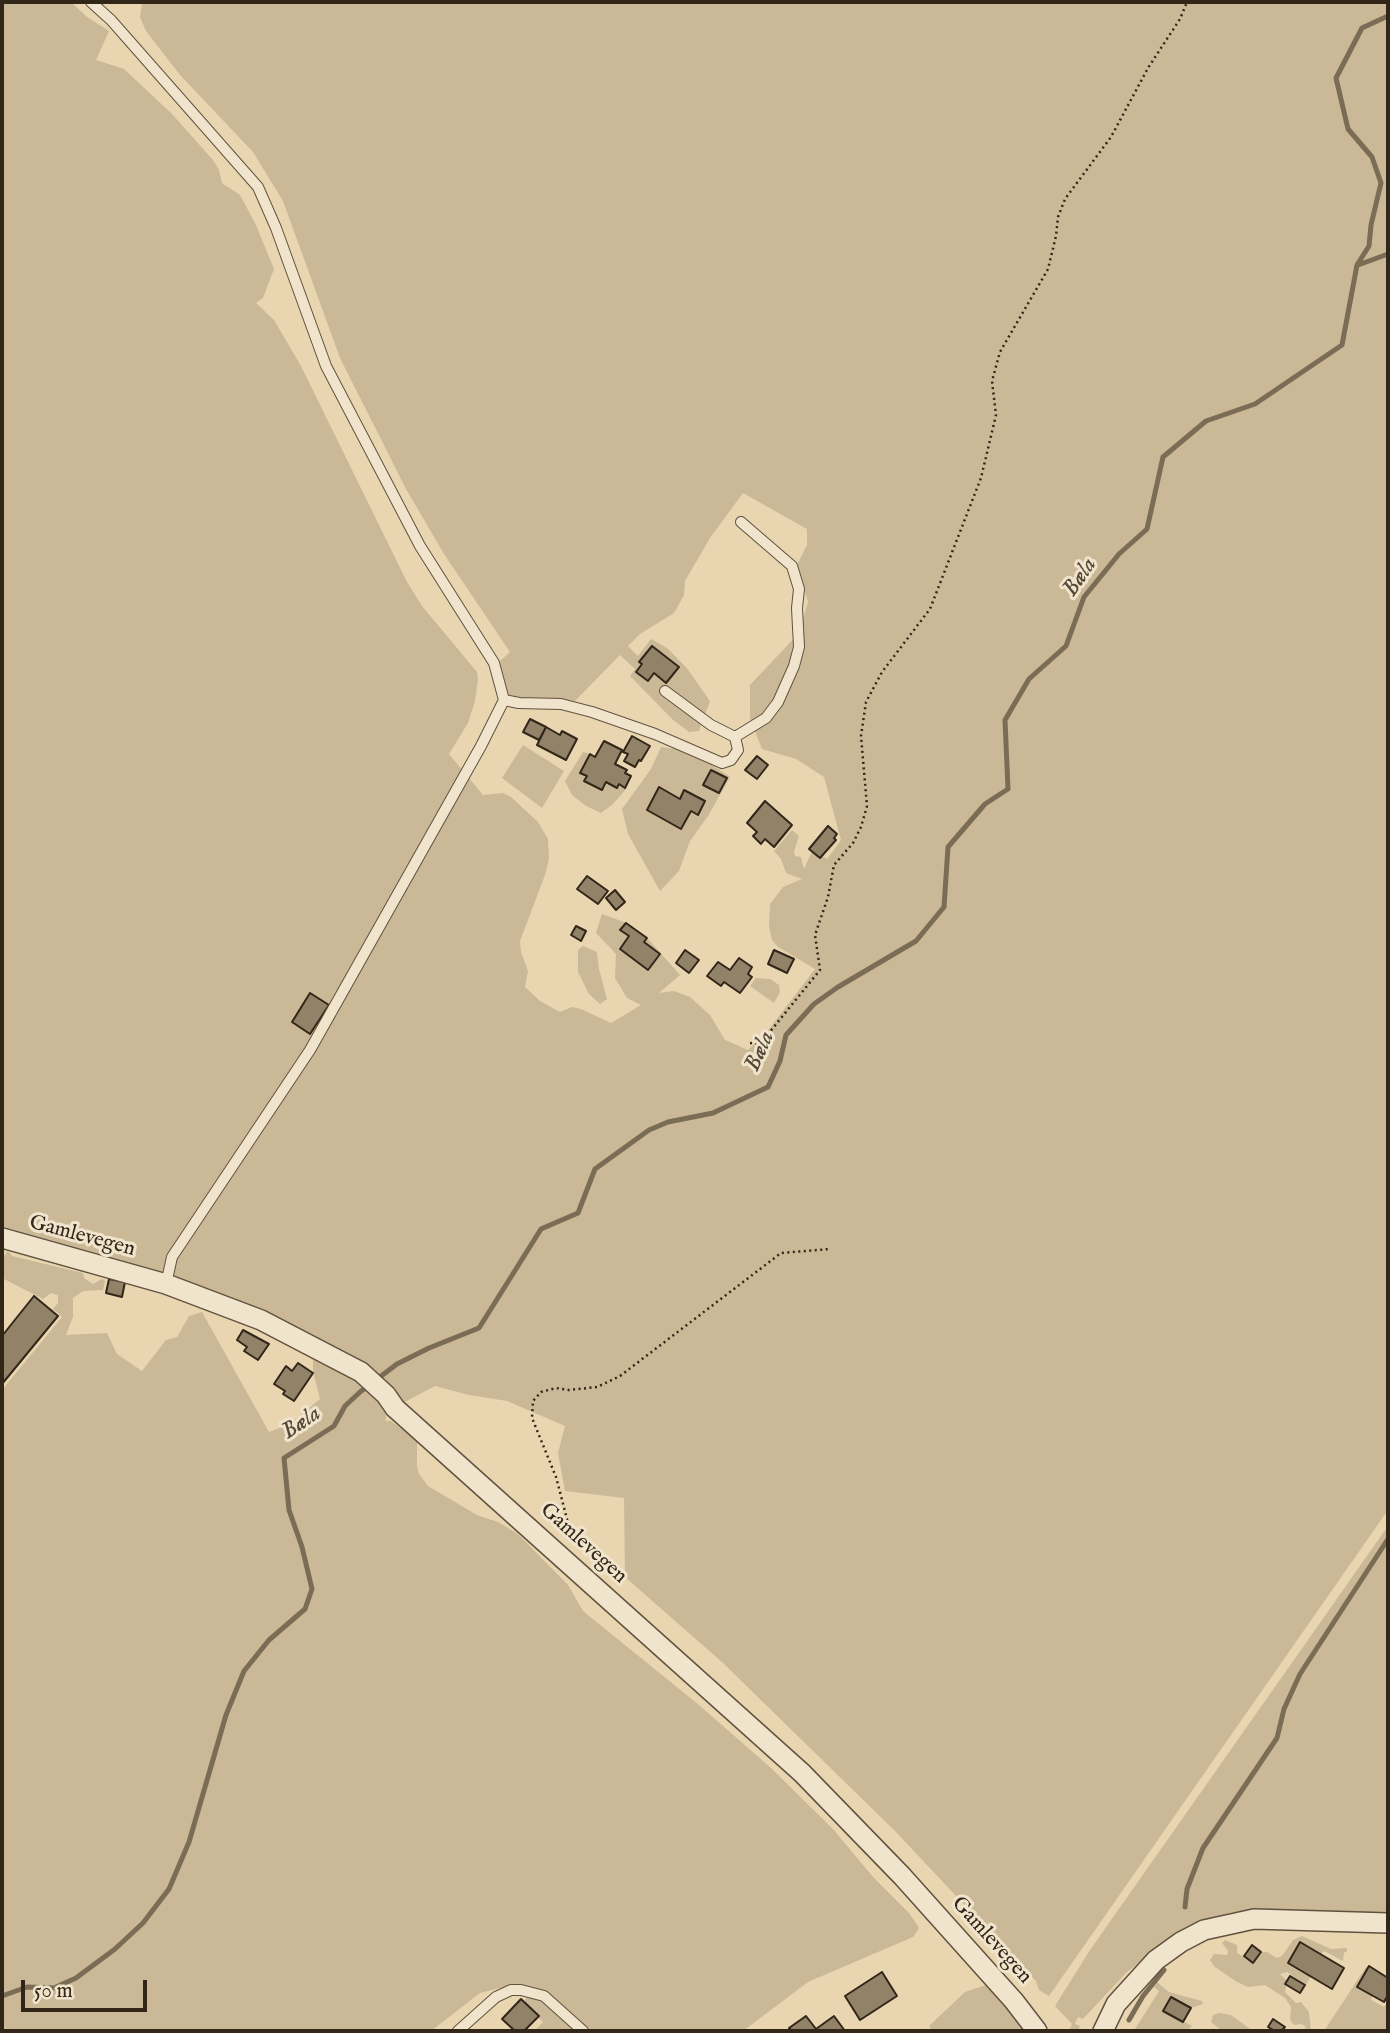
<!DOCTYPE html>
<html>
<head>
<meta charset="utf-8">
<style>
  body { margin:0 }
  #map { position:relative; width:1390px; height:2033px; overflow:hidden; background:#e9d6b1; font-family:"IM FELL English",serif }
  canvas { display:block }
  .frame { position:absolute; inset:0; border:4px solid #322619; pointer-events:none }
  .scale { position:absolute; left:21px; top:1980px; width:126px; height:32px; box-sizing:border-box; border:4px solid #322619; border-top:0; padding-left:9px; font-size:21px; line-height:24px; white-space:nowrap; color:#322619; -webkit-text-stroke:5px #f1e4cc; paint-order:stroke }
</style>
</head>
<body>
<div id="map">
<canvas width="1390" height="2033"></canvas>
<div class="frame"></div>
<div class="scale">50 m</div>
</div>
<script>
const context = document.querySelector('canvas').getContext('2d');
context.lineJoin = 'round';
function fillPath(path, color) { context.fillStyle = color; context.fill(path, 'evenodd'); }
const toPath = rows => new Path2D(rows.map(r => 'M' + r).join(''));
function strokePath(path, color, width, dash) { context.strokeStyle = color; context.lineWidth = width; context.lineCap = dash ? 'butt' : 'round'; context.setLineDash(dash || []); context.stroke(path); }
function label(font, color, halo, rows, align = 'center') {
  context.font = font + ' "IM FELL English",serif'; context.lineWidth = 6; context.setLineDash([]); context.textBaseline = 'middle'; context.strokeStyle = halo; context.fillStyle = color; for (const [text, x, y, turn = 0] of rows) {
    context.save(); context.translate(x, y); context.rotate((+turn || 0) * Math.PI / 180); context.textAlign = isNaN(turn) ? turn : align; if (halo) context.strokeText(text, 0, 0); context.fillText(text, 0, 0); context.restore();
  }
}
const green = toPath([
  [2,2,71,2,87,17,109,31,96,60,124,69,172,114,213,160,219,170,222,183,240,195,256,225,274,269,263,298,256,303,274,320,301,366,407,582,422,606,477,672,478,680,475,701,468,723,449,754,483,795,503,793,511,797,538,822,548,839,549,859,545,875,520,941,521,952,528,971,525,987,540,1001,560,1012,572,1007,581,1009,611,1023,641,1005,627,998,615,978,616,954,596,933,602,914,624,922,649,940,680,975,659,993,674,991,690,997,710,1015,725,1040,748,1050,766,1033,815,969,778,947,772,940,769,926,770,904,783,887,802,879,786,873,781,859,774,851,792,830,799,836,794,851,795,856,801,857,804,869,813,849,827,859,841,840,824,777,796,759,762,749,750,718,750,685,799,633,808,602,797,565,807,545,807,529,743,493,710,538,685,581,684,595,674,613,640,634,628,646,638,656,651,639,667,648,686,667,710,701,699,731,689,732,672,719,630,676,635,669,620,655,575,701,523,699,508,696,499,662,510,652,444,554,406,489,340,358,283,201,253,152,180,75,146,31,140,17,142,2,1388,2,1388,1510,1049,1996,1039,1990,1036,1981,895,1831,723,1663,625,1577,624,1498,565,1491,558,1453,565,1426,507,1401,469,1395,435,1386,401,1404,300,1334,2,1237],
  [523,745,564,771,542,808,502,778],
  [661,747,675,749,709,763,730,777,708,816,690,841,679,871,660,891,628,834,622,809,651,769],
  [583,752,591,754,584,767,590,771,586,780,603,790,608,783,618,788,621,784,627,788,612,805,601,813,586,806,572,795,565,781],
  [583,946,597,952,599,969,607,999,600,1004,589,994,578,972,578,950],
  [756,978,770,979,779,985,780,992,774,1003,750,986],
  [8,1251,12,1256,83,1273,84,1278,93,1284,102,1279,105,1281,103,1290,83,1291,73,1298,73,1317,66,1335,107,1333,117,1354,142,1371,166,1340,177,1337,189,1316,202,1312,269,1432,291,1423,320,1399,313,1372,313,1352,340,1366,388,1411,385,1421,391,1421,417,1441,417,1467,419,1474,428,1486,477,1515,498,1522,518,1534,568,1585,583,1611,699,1705,771,1768,833,1829,873,1877,909,1913,919,1928,913,1937,808,1982,743,2031,576,2031,574,2029,573,2031,534,2031,543,2022,524,2003,527,1995,537,1992,511,1985,480,1993,431,2031,2,2031,2,1390,62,1317,53,1309,58,1303,58,1295,51,1293,43,1299,4,1279,2,1274,2,1258],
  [1388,1526,1388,1915,1303,1910,1258,1910,1229,1913,1181,1932,1162,1945,1126,1973,1083,2019,1078,2017,1075,2024,1080,2026,1078,2031,1069,2031,1072,2024,1055,2006,1090,1950],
  [1302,1936,1331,1949,1347,1948,1347,1951,1344,1953,1343,1961,1324,1951,1321,1954,1301,1942,1289,1962,1311,1976,1306,1985,1287,1972,1280,1974,1287,1981,1285,1992,1296,2003,1301,2002,1309,2012,1311,2031,1306,2031,1305,2026,1301,2024,1294,2025,1290,2020,1291,2007,1285,1998,1265,1985,1248,1987,1237,1982,1215,1967,1210,1960,1214,1954,1227,1955,1228,1951,1222,1943,1225,1940,1237,1945,1237,1953,1253,1963,1261,1952,1267,1952,1277,1958,1282,1956,1293,1940],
  [1366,1967,1370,1967,1373,1995,1371,2000,1384,2007,1388,2002,1388,2031,1324,2031],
  [1157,1982,1169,1992,1202,2001,1203,2004,1191,2008,1171,1997,1163,2010,1192,2026,1187,2031,1138,2031,1135,2029,1159,1991,1154,1987],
  [992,1983,1028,2031,932,2031,929,2026,965,1992],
  [1219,2013,1231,2015,1253,2031,1222,2031,1211,2022,1213,2015]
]);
const stream = toPath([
  [1358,265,1388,254],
  [1185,1907,1187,1889,1203,1848,1277,1738,1284,1709,1300,1674,1388,1539],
  [2,1996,27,1987,54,1988,76,1978,115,1949,143,1923,169,1889,189,1842,226,1715,244,1671,269,1640,305,1609,312,1589,302,1547,289,1510,284,1458,334,1426,345,1406,360,1392,397,1364,429,1348,479,1328,541,1229,578,1213,595,1169,649,1130,668,1122,713,1113,768,1087,780,1061,786,1035,814,1004,838,987,916,941,944,907,948,847,985,804,1008,789,1005,720,1029,679,1066,646,1084,597,1119,554,1147,529,1163,457,1206,421,1255,404,1342,345,1357,265,1369,246,1371,225,1381,183,1372,157,1348,129,1336,78,1362,28,1388,16],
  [1129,2020,1143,1996,1164,1970]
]);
const building = toPath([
  [652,646,679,667,666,683,654,673,648,681,636,672,642,664,639,662,652,646],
  [530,719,546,727,539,740,523,732,530,719],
  [546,727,560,735,562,731,577,739,566,760,537,745,546,727],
  [632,736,650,746,641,761,639,760,635,767,624,761,628,754,623,752,632,736],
  [604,741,622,750,615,764,627,770,625,773,631,776,625,788,619,784,617,788,606,782,602,790,584,781,587,776,580,773,590,754,595,757,604,741],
  [757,756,768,765,757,779,745,770,757,756],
  [711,770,727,778,719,793,703,785,711,770],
  [659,787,680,799,684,790,705,801,698,815,691,811,681,829,647,810,659,787],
  [765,801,792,825,774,847,765,839,761,844,753,836,757,832,747,823,765,801],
  [828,826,837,834,834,838,836,840,820,858,809,849,828,826],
  [587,876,608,891,598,904,577,889,587,876],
  [615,890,625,902,616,910,606,898,615,890],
  [626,923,647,938,644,942,660,954,648,970,620,949,629,936,620,930,626,923],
  [576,926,586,931,581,941,571,935,576,926],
  [685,950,699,960,689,973,676,963,685,950],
  [774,950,794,959,787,973,768,964,774,950],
  [739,958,752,967,748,974,752,977,740,993,724,982,721,986,707,976,718,962,730,970,739,958],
  [310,993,329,1005,310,1034,292,1022,310,993],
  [109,1279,125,1282,122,1297,106,1293,109,1279],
  [34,1296,58,1316,2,1384,2,1336,34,1296],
  [243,1330,269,1344,258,1360,244,1351,247,1347,237,1340,243,1330],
  [298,1363,313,1373,294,1401,283,1394,285,1391,274,1384,286,1366,292,1371,298,1363],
  [1300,1942,1344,1968,1332,1989,1288,1963,1300,1942],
  [1252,1945,1261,1952,1253,1963,1244,1956,1252,1945],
  [1369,1966,1388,1978,1388,1995,1384,2002,1357,1987,1369,1966],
  [882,1972,897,1996,860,2020,845,1996,882,1972],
  [1290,1976,1305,1985,1300,1993,1285,1984,1290,1976],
  [1171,1997,1191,2008,1183,2022,1163,2011,1171,1997],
  [521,1999,539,2016,524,2031,515,2031,502,2019,521,1999],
  [806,2016,816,2029,834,2016,845,2031,792,2031,789,2028,806,2016],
  [1273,2019,1285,2027,1281,2031,1275,2031,1268,2027,1273,2019]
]);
const path = toPath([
  [750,1043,760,1044,820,970,815,935,828,897,834,865,853,843,861,827,867,806,861,736,866,702,882,672,930,609,981,478,996,415,992,381,1000,352,1048,269,1056,236,1058,217,1065,199,1111,137,1148,68,1180,19,1187,2],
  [568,1537,567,1519,556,1477,532,1418,533,1401,541,1392,556,1388,569,1390,597,1387,620,1376,781,1253,830,1249]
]);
const service = toPath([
  [91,2,111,20,258,187,276,228,326,366,420,546,494,663,504,700,481,746,310,1050,172,1257,166,1284],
  [504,700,519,703,561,704,592,712,655,734,722,763,731,760,738,750,735,737,711,725,665,691],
  [735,737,766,718,778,702,794,666,799,647,797,608,799,589,792,566,741,522],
  [458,2031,496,1997,511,1990,521,1990,544,1996,583,2031]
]);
const minor = toPath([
  [2,1238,166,1284,261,1320,361,1372,386,1395,395,1408,802,1773,902,1876,1014,2001,1037,2031],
  [1103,2031,1116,2004,1156,1960,1181,1942,1204,1930,1254,1919,1388,1923]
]);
const streetNames = [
  ["Gamlevegen",82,1237,15],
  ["Gamlevegen",583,1544,42],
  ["Gamlevegen",991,1941,48]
];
const waterNames = [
  ["Bæla",1081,578,-56],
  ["Bæla",761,1052,-66],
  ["Bæla",302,1424,-34]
];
fillPath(green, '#cab897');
strokePath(stream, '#7b6c55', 5);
fillPath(building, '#918268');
strokePath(building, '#322619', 2);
strokePath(service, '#60523f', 12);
strokePath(minor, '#60523f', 22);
strokePath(path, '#322619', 2.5, [2, 3.5]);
strokePath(service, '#f1e4cc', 10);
strokePath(minor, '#f1e4cc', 19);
label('21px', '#322619', '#f1e4cc', streetNames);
label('italic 23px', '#564937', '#f1e4cc', waterNames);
</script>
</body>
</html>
